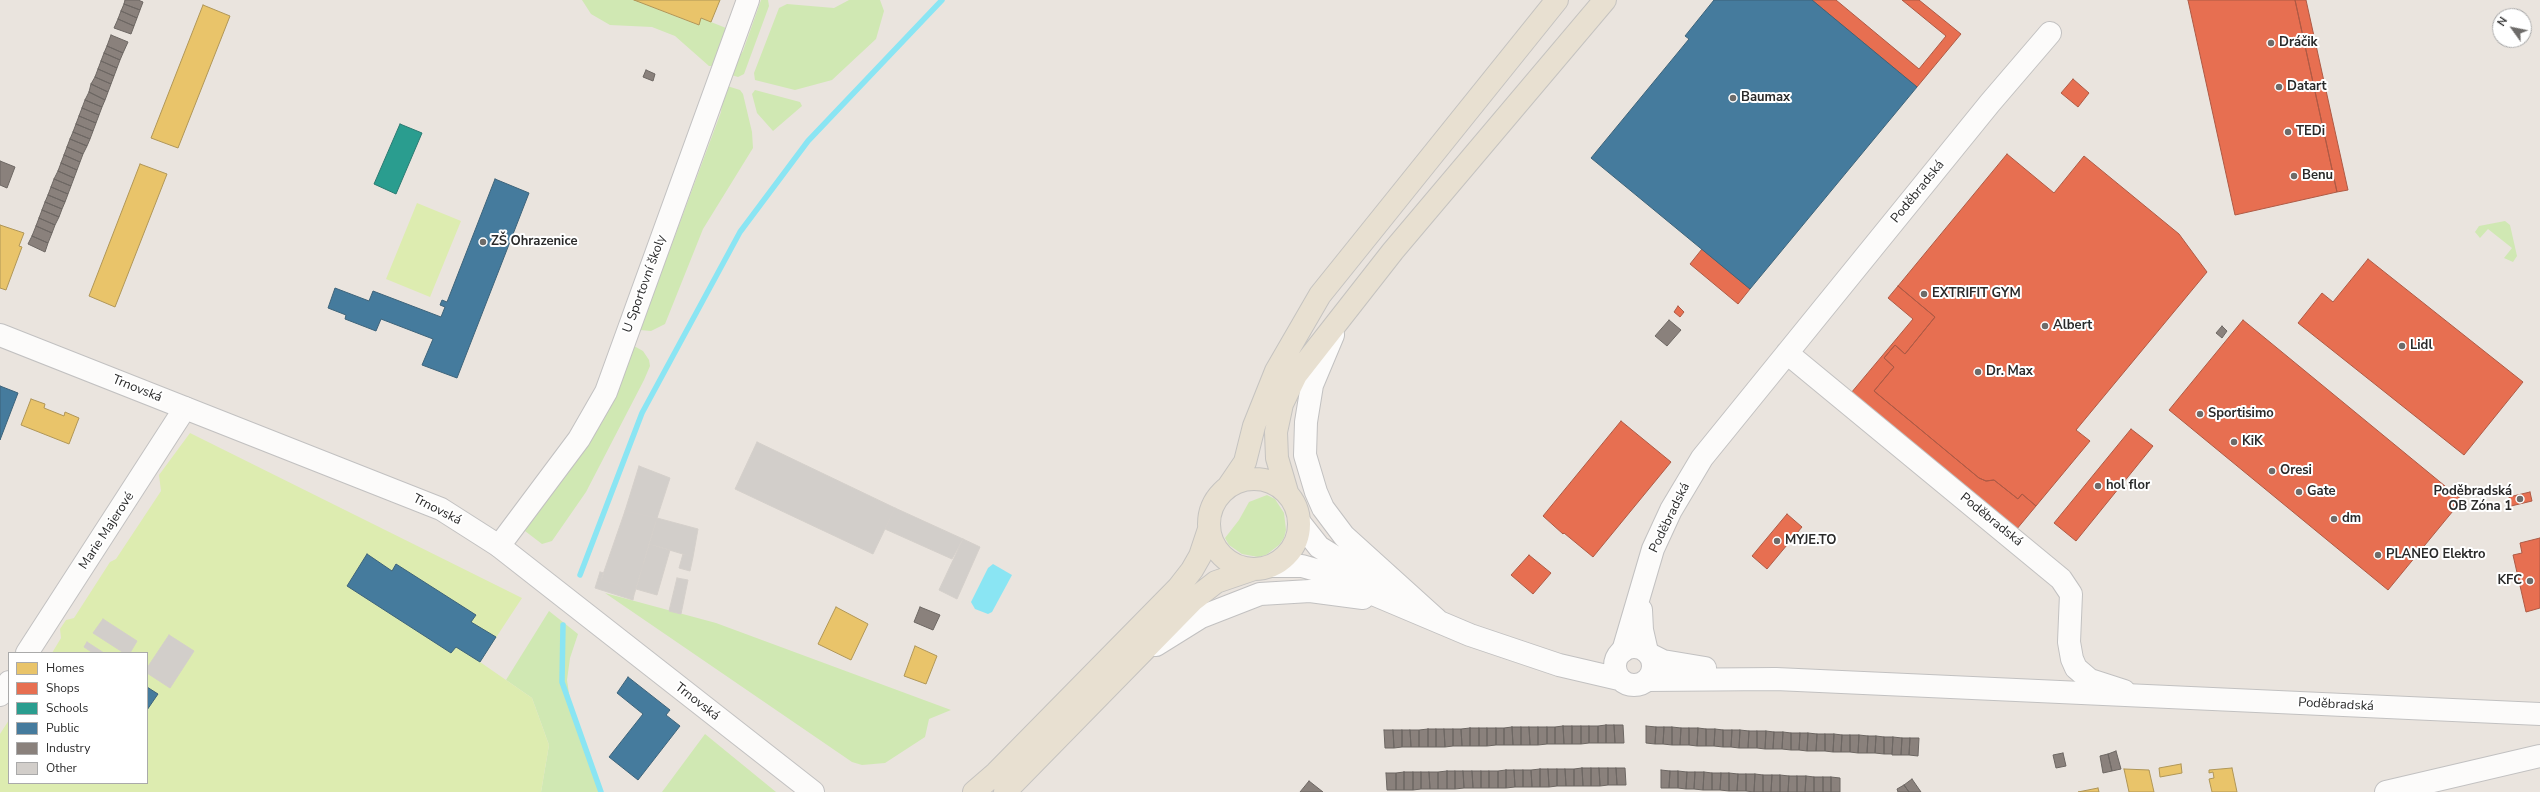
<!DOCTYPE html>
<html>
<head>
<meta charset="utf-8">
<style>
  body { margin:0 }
  #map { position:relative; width:2540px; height:792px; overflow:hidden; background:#eae4de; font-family:"Nunito Sans",sans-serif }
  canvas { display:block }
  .legend { position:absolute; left:8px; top:652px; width:140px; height:132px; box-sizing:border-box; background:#fff; border:1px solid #aaa; margin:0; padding:5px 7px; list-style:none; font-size:12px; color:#2a2a2a }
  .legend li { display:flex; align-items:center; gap:8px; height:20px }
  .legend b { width:20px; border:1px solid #aaa }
  .north { position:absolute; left:2492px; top:8px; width:40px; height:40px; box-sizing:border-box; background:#fff; border:1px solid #aaa; border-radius:50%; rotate:303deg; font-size:11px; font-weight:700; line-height:16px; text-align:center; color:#2a2a2a }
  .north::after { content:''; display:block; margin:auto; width:14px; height:18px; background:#6d6b69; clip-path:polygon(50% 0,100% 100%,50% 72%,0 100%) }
</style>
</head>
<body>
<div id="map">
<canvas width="2540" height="792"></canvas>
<ul class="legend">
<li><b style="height:11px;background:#e9c46a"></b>Homes</li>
<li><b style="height:11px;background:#e76f51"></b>Shops</li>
<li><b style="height:11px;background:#2a9d8f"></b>Schools</li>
<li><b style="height:11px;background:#457b9d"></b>Public</li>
<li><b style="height:11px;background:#8a817c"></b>Industry</li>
<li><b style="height:11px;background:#d2ceca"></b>Other</li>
</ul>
<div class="north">N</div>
</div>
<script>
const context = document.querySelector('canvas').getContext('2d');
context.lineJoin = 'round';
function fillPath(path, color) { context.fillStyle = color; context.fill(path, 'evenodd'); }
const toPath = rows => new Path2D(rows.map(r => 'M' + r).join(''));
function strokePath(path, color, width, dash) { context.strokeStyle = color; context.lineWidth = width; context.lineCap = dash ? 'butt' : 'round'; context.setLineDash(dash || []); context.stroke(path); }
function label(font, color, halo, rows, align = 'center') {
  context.font = font + ' "Nunito Sans",sans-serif'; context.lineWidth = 4; context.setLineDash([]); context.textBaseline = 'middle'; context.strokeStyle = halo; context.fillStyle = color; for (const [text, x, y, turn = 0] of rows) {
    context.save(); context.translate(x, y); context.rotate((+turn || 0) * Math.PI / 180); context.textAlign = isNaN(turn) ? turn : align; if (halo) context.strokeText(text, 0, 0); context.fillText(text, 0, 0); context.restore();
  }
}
const green = toPath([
  [582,0,634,0,698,25,701,18,726,28,712,66,709,66,675,36,652,27,610,25,591,14],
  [761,0,768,0,769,6,744,74,738,77,728,74,743,51],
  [849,0,880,0,884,11,876,39,832,80,795,90,755,80,754,73,779,8,787,4,834,8],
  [724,85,740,90,743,94,752,132,753,148,703,229,665,324,651,331,640,330,721,112],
  [755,90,800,102,802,106,773,131,757,113,752,94],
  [2505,221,2510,225,2517,256,2513,262,2504,258,2512,248,2488,229,2480,238,2475,232,2479,226],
  [634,346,643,351,649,360,650,366,644,380,586,492,552,541,542,544,525,531,527,527,603,421],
  [1267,495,1275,499,1284,513,1286,530,1284,538,1279,545,1266,555,1258,557,1242,554,1229,545,1225,538,1239,520,1249,502],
  [605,593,716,623,951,710,929,719,925,737,885,763,862,765,852,762],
  [549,611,578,634,570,658,567,680,571,707,602,792,541,792,549,745,532,698,506,680],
  [705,734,776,792,662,792]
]);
const pitch = toPath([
  [417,203,461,221,430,297,386,279],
  [190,433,522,598,480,662,532,698,549,745,541,792,0,792,0,734,9,720,9,783,147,783,147,653,52,653,61,638,60,629,66,620,74,618,110,562,116,559,161,491,159,475]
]);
const water = toPath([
  [993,564,1012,575,992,612,988,614,975,609,971,602,988,568]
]);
const homes = toPath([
  [634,0,720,0,711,22,701,18,699,25,634,0],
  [203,5,230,16,178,148,151,138,203,5],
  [140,164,167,174,115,307,89,296,140,164],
  [0,225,24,233,19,246,22,247,6,290,0,288,0,225],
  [31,399,45,404,44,408,64,416,65,412,79,418,69,444,21,425,31,399],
  [836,607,868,624,851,660,818,644,836,607],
  [915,646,937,656,926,684,904,676,915,646],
  [2181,764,2182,773,2160,777,2159,768,2181,764],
  [2232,768,2237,792,2212,792,2209,779,2214,778,2213,772,2209,773,2209,770,2232,768],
  [2124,769,2149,770,2154,792,2129,792,2124,769],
  [2098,788,2099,792,2078,792,2098,788]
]);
const shops = toPath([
  [1812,0,1836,0,1919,69,1946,36,1902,0,1919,0,1961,34,1917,87,1812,0],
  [2188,0,2295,0,2337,192,2235,215,2188,0],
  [2295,0,2306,0,2348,190,2337,192,2295,0],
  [2073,79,2089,93,2078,107,2061,93,2073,79],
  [2007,154,2054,193,2084,156,2179,234,2207,272,2076,430,2090,441,2036,506,2022,494,2018,499,1994,480,1986,481,1979,478,1874,391,1894,367,1884,358,1895,345,1905,354,1935,317,1898,286,2007,154],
  [1702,249,1750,289,1738,304,1690,264,1702,249],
  [2368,259,2523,382,2464,455,2298,323,2322,293,2333,302,2368,259],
  [1898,286,1935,317,1905,354,1895,345,1884,358,1894,367,1874,391,1979,478,1986,481,1994,480,2018,499,2022,494,2036,506,2016,530,1851,393,1913,319,1888,298,1898,286],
  [1678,306,1684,312,1680,317,1674,312,1678,306],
  [2243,320,2462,500,2388,590,2169,410,2243,320],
  [1621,421,1671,462,1593,557,1564,533,1563,534,1543,516,1621,421],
  [2131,429,2153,446,2076,541,2054,523,2131,429],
  [2530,492,2532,501,2511,506,2509,497,2530,492],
  [1787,514,1802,527,1767,569,1752,556,1787,514],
  [2540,538,2540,608,2526,612,2513,555,2522,553,2520,543,2540,538],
  [1529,555,1551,573,1533,594,1511,575,1529,555]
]);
const schools = toPath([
  [400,124,422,133,396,194,374,184,400,124]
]);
const public = toPath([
  [1714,0,1812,0,1917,87,1750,289,1591,158,1689,39,1685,36,1714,0],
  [495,179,529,193,457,378,422,365,433,339,381,319,376,331,345,319,346,315,328,308,335,288,369,301,373,291,441,317,445,307,440,305,442,300,447,302,495,179],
  [0,386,18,393,0,440,0,386],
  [367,554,392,571,396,564,476,615,471,622,496,637,480,662,456,647,451,653,347,586,367,554],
  [628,677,670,710,666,715,680,726,638,780,609,757,643,714,617,693,628,677],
  [147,687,158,694,147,710,147,687]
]);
const industry = toPath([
  [125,0,138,0,143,2,140,10,124,4,125,0],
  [124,4,140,10,137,18,121,11,124,4],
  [121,11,137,18,134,26,118,19,121,11],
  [118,19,134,26,131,34,114,28,118,19],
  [111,35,128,42,123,53,107,46,111,35],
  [107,46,123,53,120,60,104,53,107,46],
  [104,53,120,60,117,68,101,61,104,53],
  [101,61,117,68,114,76,98,69,101,61],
  [98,69,114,76,111,84,95,77,98,69],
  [646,70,655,74,653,81,643,77,646,70],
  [95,77,111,84,108,92,91,84,95,77],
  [91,84,108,92,105,100,89,92,91,84],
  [89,92,105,100,102,107,85,100,89,92],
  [85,100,102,107,99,115,82,108,85,100],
  [82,108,99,115,96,123,79,116,82,108],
  [79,116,96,123,93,131,76,124,79,116],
  [76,124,93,131,90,139,73,132,76,124],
  [73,132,90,139,87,146,70,139,73,132],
  [70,139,87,146,83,154,67,147,70,139],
  [67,147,83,154,80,162,64,155,67,147],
  [64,155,80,162,77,170,61,163,64,155],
  [0,161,15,167,7,188,0,185,0,161],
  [61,163,77,170,74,178,58,171,61,163],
  [58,171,74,178,71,186,54,179,58,171],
  [54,179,71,186,68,194,51,187,54,179],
  [51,187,68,194,65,202,48,195,51,187],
  [48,195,65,202,62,209,45,202,48,195],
  [45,202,62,209,59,217,42,210,45,202],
  [42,210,59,217,55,225,39,218,42,210],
  [39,218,55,225,52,233,36,226,39,218],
  [36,226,52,233,48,243,32,236,36,226],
  [32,236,48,243,45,252,28,244,32,236],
  [1669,320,1681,330,1667,346,1655,336,1669,320],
  [2222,326,2227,331,2222,338,2216,333,2222,326],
  [920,607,940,615,933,630,914,622,920,607],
  [1606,725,1614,725,1615,743,1606,743,1606,725],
  [1606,725,1606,743,1598,743,1598,726,1606,725],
  [1614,725,1623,725,1624,743,1615,743,1614,725],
  [1563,726,1572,726,1572,744,1564,744,1563,726],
  [1563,726,1564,744,1555,744,1555,727,1563,726],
  [1572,726,1581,726,1581,744,1572,744,1572,726],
  [1581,726,1589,726,1589,743,1581,744,1581,726],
  [1589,726,1598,726,1598,743,1589,743,1589,726],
  [1646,726,1656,727,1655,744,1646,743,1646,726],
  [1512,727,1513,745,1504,745,1504,728,1512,727],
  [1512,727,1521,727,1521,745,1513,745,1512,727],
  [1521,727,1529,727,1530,745,1521,745,1521,727],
  [1529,727,1538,727,1538,745,1530,745,1529,727],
  [1538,727,1547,727,1547,744,1538,745,1538,727],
  [1547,727,1555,727,1555,744,1547,744,1547,727],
  [1656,727,1664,727,1663,744,1655,744,1656,727],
  [1664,727,1672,727,1672,745,1663,744,1664,727],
  [1672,727,1681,728,1680,745,1672,745,1672,727],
  [1470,728,1470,746,1462,746,1461,729,1470,728],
  [1470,728,1479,728,1479,746,1470,746,1470,728],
  [1479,728,1487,728,1487,746,1479,746,1479,728],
  [1487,728,1496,728,1496,745,1487,746,1487,728],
  [1496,728,1504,728,1504,745,1496,745,1496,728],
  [1681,728,1689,728,1689,745,1680,745,1681,728],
  [1689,728,1698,728,1697,746,1689,745,1689,728],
  [1698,728,1706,729,1706,746,1697,746,1698,728],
  [1428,729,1428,747,1419,747,1419,730,1428,729],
  [1428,729,1436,729,1436,747,1428,747,1428,729],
  [1436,729,1444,729,1445,747,1436,747,1436,729],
  [1444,729,1453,729,1453,746,1445,747,1444,729],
  [1453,729,1461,729,1462,746,1453,746,1453,729],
  [1706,729,1715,729,1714,746,1706,746,1706,729],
  [1715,729,1723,730,1723,747,1714,746,1715,729],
  [1384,730,1393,730,1394,748,1385,748,1384,730],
  [1393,730,1402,730,1402,747,1394,748,1393,730],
  [1402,730,1410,730,1411,747,1402,747,1402,730],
  [1410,730,1419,730,1419,747,1411,747,1410,730],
  [1723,730,1732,730,1731,747,1723,747,1723,730],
  [1732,730,1740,730,1739,748,1731,747,1732,730],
  [1740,730,1749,731,1748,748,1739,748,1740,730],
  [1749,731,1757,731,1757,748,1748,748,1749,731],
  [1757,731,1766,731,1765,749,1757,748,1757,731],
  [1766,731,1774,732,1773,749,1765,749,1766,731],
  [1774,732,1783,732,1782,749,1773,749,1774,732],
  [1783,732,1791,733,1791,750,1782,749,1783,732],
  [1791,733,1800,733,1799,750,1791,750,1791,733],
  [1800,733,1808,733,1807,751,1799,750,1800,733],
  [1808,733,1817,734,1816,751,1807,751,1808,733],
  [1817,734,1825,734,1825,751,1816,751,1817,734],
  [1825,734,1834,734,1833,752,1825,751,1825,734],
  [1834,734,1842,735,1841,752,1833,752,1834,734],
  [1842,735,1850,735,1850,752,1841,752,1842,735],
  [1850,735,1859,735,1858,753,1850,752,1850,735],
  [1859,735,1868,736,1867,753,1858,753,1859,735],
  [1868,736,1876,736,1875,753,1867,753,1868,736],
  [1876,736,1884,737,1884,754,1875,753,1876,736],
  [1884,737,1893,737,1892,754,1884,754,1884,737],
  [1893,737,1902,738,1901,755,1892,755,1893,737],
  [1902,738,1910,738,1909,755,1901,755,1902,738],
  [1910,738,1919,738,1918,756,1909,755,1910,738],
  [2116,751,2121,769,2112,771,2108,754,2116,751],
  [2063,753,2066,766,2056,768,2053,755,2063,753],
  [2108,754,2112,771,2103,773,2100,756,2108,754],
  [1582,768,1583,786,1574,786,1574,769,1582,768],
  [1582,768,1591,768,1591,786,1583,786,1582,768],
  [1591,768,1599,768,1600,786,1591,786,1591,768],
  [1599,768,1608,768,1608,785,1600,786,1599,768],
  [1608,768,1616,768,1617,785,1608,785,1608,768],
  [1616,768,1625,768,1626,785,1617,785,1616,768],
  [1540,769,1540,787,1532,787,1531,770,1540,769],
  [1540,769,1548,769,1549,787,1540,787,1540,769],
  [1548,769,1557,769,1557,786,1549,787,1548,769],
  [1557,769,1565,769,1566,786,1557,786,1557,769],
  [1565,769,1574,769,1574,786,1566,786,1565,769],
  [1506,770,1514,770,1515,787,1506,788,1506,770],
  [1506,770,1506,788,1498,788,1498,771,1506,770],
  [1514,770,1523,770,1523,787,1515,787,1514,770],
  [1523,770,1531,770,1532,787,1523,787,1523,770],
  [1661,770,1670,771,1669,788,1661,788,1661,770],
  [1447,771,1455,771,1455,789,1447,789,1447,771],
  [1447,771,1447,789,1438,789,1438,772,1447,771],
  [1455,771,1463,771,1464,788,1455,789,1455,771],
  [1463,771,1472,771,1473,788,1464,788,1463,771],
  [1472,771,1481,771,1481,788,1473,788,1472,771],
  [1481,771,1489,771,1489,788,1481,788,1481,771],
  [1489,771,1498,771,1498,788,1489,788,1489,771],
  [1670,771,1678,771,1678,788,1669,788,1670,771],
  [1678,771,1687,772,1686,789,1678,788,1678,771],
  [1404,772,1413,772,1413,790,1404,790,1404,772],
  [1404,772,1404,790,1396,790,1396,773,1404,772],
  [1413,772,1421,772,1421,789,1413,790,1413,772],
  [1421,772,1429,772,1430,789,1421,789,1421,772],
  [1429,772,1438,772,1438,789,1430,789,1429,772],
  [1687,772,1695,772,1694,789,1686,789,1687,772],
  [1695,772,1704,772,1703,790,1694,789,1695,772],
  [1704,772,1712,773,1712,790,1703,790,1704,772],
  [1386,773,1396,773,1396,790,1387,790,1386,773],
  [1712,773,1721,773,1720,790,1712,790,1712,773],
  [1721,773,1729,773,1729,791,1720,790,1721,773],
  [1729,773,1738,774,1737,791,1729,791,1729,773],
  [1738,774,1746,774,1746,791,1737,791,1738,774],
  [1746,774,1755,774,1754,792,1746,791,1746,774],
  [1755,774,1763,775,1763,792,1754,792,1755,774],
  [1763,775,1772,775,1771,792,1763,792,1763,775],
  [1772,775,1780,775,1780,792,1771,792,1772,775],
  [1780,775,1789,776,1788,792,1780,792,1780,775],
  [1789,776,1797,776,1797,792,1788,792,1789,776],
  [1797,776,1806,776,1805,792,1797,792,1797,776],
  [1806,776,1814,777,1814,792,1805,792,1806,776],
  [1814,777,1823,777,1823,792,1814,792,1814,777],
  [1823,777,1831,777,1831,792,1823,792,1823,777],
  [1831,777,1840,778,1840,792,1831,792,1831,777],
  [1912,779,1921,792,1909,792,1904,785,1912,779],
  [1309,781,1323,792,1300,792,1309,781],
  [1904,785,1909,792,1898,792,1897,789,1904,785]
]);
const stream = toPath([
  [580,575,642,413,740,232,808,141,942,0],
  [563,625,562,682,601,792]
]);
const building = toPath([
  [757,442,895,508,873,554,735,489,757,442],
  [639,466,670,478,657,518,625,511,639,466],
  [895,508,963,539,952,559,885,529,895,508],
  [625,511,657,518,634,595,625,593,618,585,601,580,625,511],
  [657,518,698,529,693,557,649,544,657,518],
  [963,539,980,547,957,599,939,590,963,539],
  [649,544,670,550,657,595,636,589,649,544],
  [683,554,693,557,690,571,679,568,683,554],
  [600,572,604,573,601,580,618,585,625,593,634,595,633,600,595,588,600,572],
  [677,578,688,580,681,614,669,611,677,578],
  [103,619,137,641,130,653,124,653,93,633,103,619],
  [169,635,194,651,170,688,147,673,147,668,169,635],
  [87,642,104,653,93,653,84,647,87,642]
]);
const street = toPath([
  [1787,353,2061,579,2071,594,2069,642,2072,659,2076,668,2090,680,2124,691],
  [499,546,579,439,606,392,748,0],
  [1641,610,1642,630,1647,652],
  [1623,651,1653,549,1671,510,1702,458,1990,103,2050,33],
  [27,653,185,408],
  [0,695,9,682],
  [2386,792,2540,756]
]);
const secondary = toPath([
  [0,335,441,509,499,546,813,792],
  [1333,335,1312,385,1306,422,1305,455,1316,492,1323,508,1344,536,1438,621],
  [1300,523,1319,547,1376,582],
  [1273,566,1302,566,1316,570,1470,635,1559,665,1619,679],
  [1156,645,1201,617,1260,594,1310,591,1363,598],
  '1615 666a19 19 0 1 1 38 0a19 19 0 1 1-38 0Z',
  [1649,654,1663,661,1705,668],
  [1647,680,1776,679,2540,714]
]);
const primary = toPath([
  '1209 524a45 45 0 1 1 90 0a45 45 0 1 1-90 0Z',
  [1228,487,1245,462,1254,426,1276,371,1320,295,1557,0],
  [1287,492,1277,458,1276,432,1282,404,1296,375,1393,251,1605,0],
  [974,792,996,773,1178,588,1192,570,1200,556,1209,529],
  [1005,792,1193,600,1216,582,1254,569]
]);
const markers = [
  [2271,43,4,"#6d6b69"],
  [2279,87,4,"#6d6b69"],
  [1733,98,4,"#6d6b69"],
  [2288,132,4,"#6d6b69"],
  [2294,176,4,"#6d6b69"],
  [483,242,4,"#6d6b69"],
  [1924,294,4,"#6d6b69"],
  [2045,326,4,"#6d6b69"],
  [2402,346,4,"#6d6b69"],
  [1978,372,4,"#6d6b69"],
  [2200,414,4,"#6d6b69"],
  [2234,442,4,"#6d6b69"],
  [2272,471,4,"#6d6b69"],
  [2098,486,4,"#6d6b69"],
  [2299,492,4,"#6d6b69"],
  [2520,499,4,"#6d6b69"],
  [2334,519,4,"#6d6b69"],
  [1777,541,4,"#6d6b69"],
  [2378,555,4,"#6d6b69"],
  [2530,581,4,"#6d6b69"]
];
const poiNames = [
  ["Dráčik",2279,43],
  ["Datart",2287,87],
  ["Baumax",1741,98],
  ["TEDi",2296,132],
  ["Benu",2302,176],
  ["ZŠ Ohrazenice",491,242],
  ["EXTRIFIT GYM",1932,294],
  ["Albert",2053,326],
  ["Lidl",2410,346],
  ["Dr. Max",1986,372],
  ["Sportisimo",2208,414],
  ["KiK",2242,442],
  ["Oresi",2280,471],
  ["hol flor",2106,486],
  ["Gate",2307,492],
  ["Poděbradská",2512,492,"right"],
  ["OB Zóna 1",2512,507,"right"],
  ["dm",2342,519],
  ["MYJE.TO",1785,541],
  ["PLANEO Elektro",2386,555],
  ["KFC",2522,581,"right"]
];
const streetNames = [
  ["Poděbradská",1918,192,-51],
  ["U Sportovní školy",645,284,-70],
  ["Trnovská",137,389,22],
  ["Trnovská",437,510,27],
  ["Poděbradská",1670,518,-64],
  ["Poděbradská",1991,520,39],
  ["Marie Majerové",107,531,-57],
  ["Trnovská",697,702,38],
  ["Poděbradská",2336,705,3]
];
fillPath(green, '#d0e8b3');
fillPath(pitch, '#ddecb0');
fillPath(water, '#8ae5f3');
fillPath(homes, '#e9c46a');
strokePath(homes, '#b09657', 1);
fillPath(shops, '#e76f51');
strokePath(shops, '#ae5a45', 1);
fillPath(schools, '#2a9d8f');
strokePath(schools, '#2a7a71', 1);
fillPath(public, '#457b9d');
strokePath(public, '#3d637a', 1);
fillPath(industry, '#8a817c');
strokePath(industry, '#6d6763', 1);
strokePath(stream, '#8ae5f3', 5.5);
fillPath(building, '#d2ceca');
strokePath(building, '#d4cfca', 1);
strokePath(street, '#c2c1c1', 24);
strokePath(secondary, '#c2c1c1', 24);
strokePath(primary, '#c5c3c0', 24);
strokePath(street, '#fcfbfa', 22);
strokePath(secondary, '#fcfbfa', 22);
strokePath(primary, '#e8e0d1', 22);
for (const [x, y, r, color] of markers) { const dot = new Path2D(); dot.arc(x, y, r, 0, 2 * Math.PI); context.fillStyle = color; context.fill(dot); strokePath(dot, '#fff', 1.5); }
label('bold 13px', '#2a2a2a', '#fff', poiNames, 'left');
label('13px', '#2a2a2a', '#fff', streetNames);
</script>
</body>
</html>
